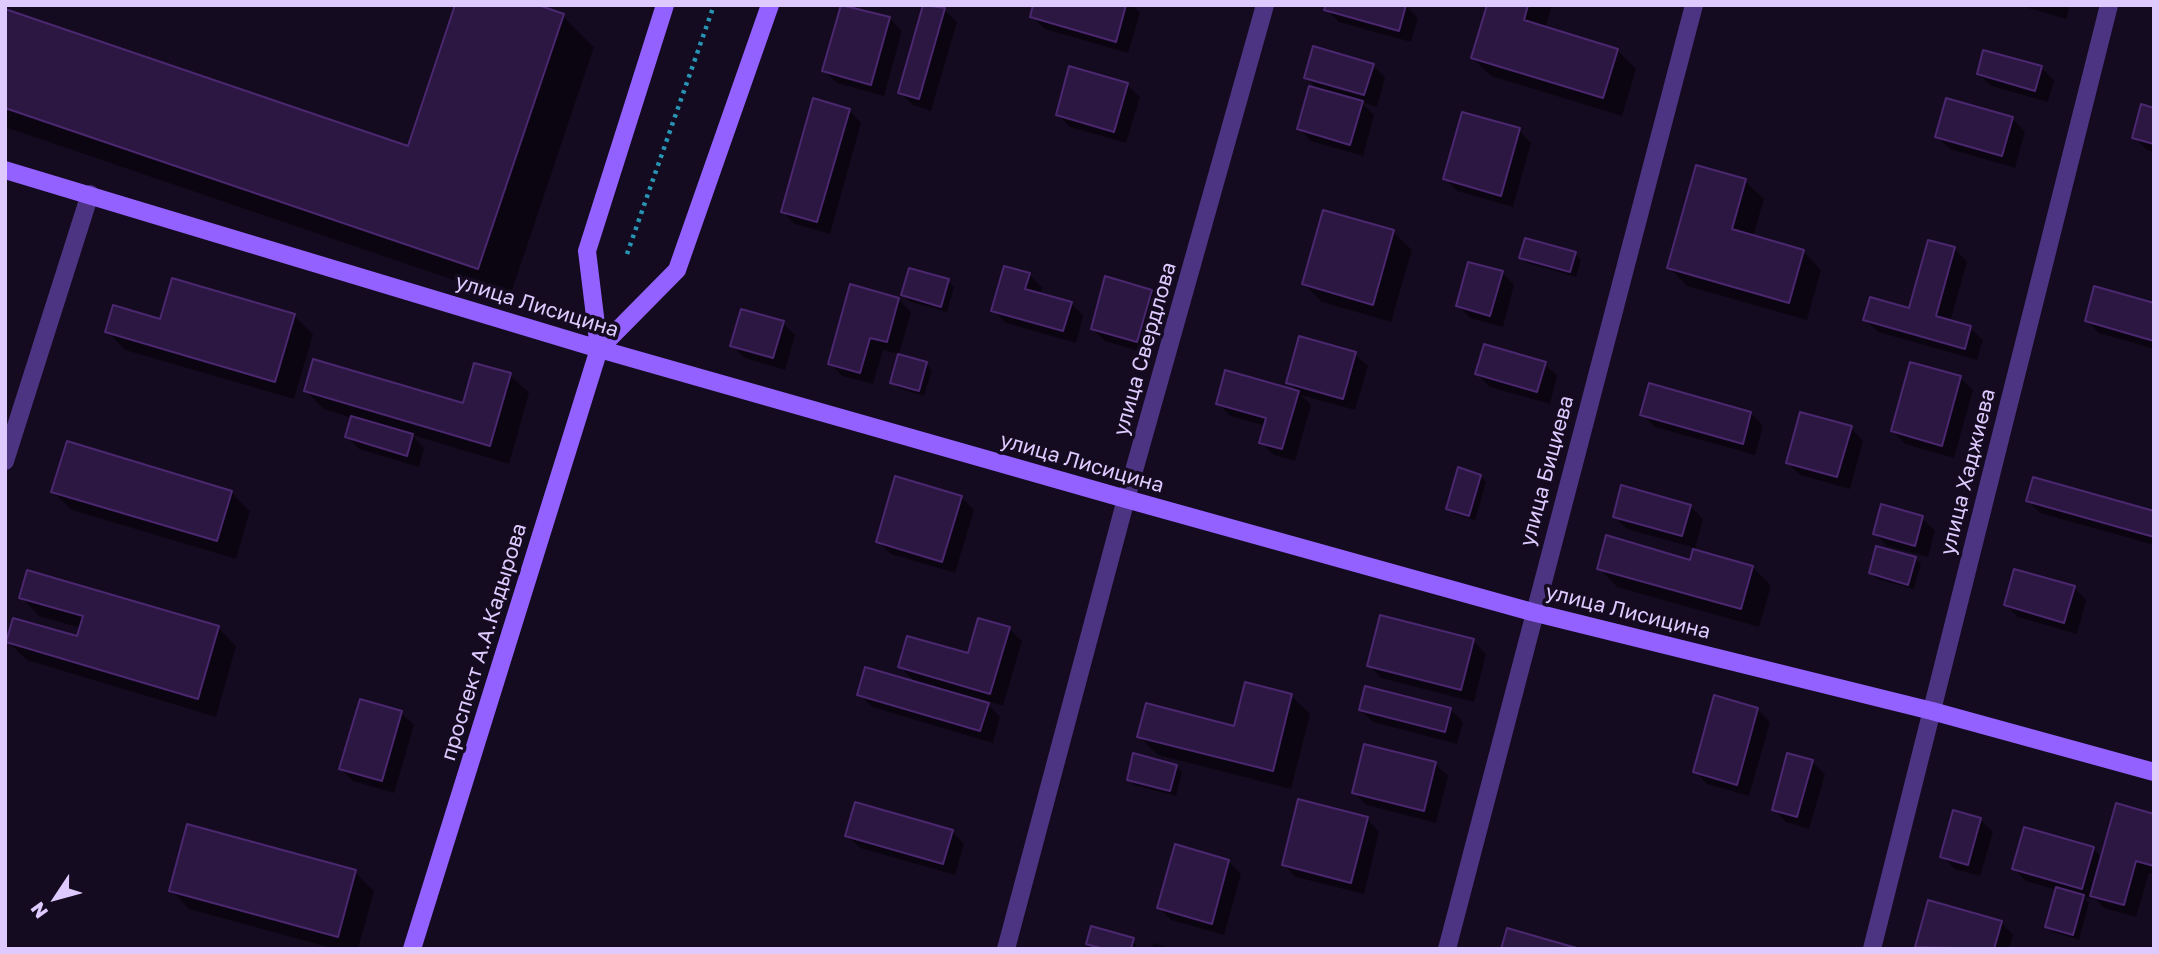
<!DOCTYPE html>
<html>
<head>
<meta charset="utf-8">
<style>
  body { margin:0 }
  #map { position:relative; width:2159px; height:954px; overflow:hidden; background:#150b20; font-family:"Golos Text",sans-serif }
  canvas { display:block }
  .frame { position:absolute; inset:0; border:7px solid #dfcaff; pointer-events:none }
  .north { position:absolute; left:21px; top:863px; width:70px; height:70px; -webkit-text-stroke:5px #150b20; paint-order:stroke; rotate:234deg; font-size:19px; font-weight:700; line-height:28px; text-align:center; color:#dfcaff }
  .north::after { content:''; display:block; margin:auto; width:24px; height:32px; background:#dfcaff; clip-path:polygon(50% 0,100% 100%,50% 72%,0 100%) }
</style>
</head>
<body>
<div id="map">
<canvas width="2159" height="954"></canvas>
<div class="frame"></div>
<div class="north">N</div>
</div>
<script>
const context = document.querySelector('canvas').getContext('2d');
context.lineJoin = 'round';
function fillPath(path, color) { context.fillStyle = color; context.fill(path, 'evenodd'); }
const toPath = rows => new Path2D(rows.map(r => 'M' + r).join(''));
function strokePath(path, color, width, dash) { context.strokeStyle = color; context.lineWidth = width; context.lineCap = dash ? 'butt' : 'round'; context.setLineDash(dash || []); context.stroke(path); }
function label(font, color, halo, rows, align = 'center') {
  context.font = font + ' "Golos Text",sans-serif'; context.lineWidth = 7; context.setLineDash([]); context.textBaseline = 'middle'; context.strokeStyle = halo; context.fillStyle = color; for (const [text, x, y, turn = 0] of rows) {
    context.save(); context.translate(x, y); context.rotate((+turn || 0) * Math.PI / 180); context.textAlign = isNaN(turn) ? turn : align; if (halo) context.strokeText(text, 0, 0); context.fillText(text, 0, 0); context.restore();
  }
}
const shadow = toPath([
  [842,5,889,18,902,31,884,96,837,83,824,71],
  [925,5,944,10,957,22,931,111,913,105,900,93],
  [1035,5,1132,5,1140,13,1128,53,1045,29,1032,17],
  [1405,5,1418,18,1411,42,1339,22,1326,9],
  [1488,5,1552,5,1545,29,1617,50,1636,69,1622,116,1491,76,1473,58],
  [2018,5,2070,5,2066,19],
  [5,11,409,149,563,16,594,47,509,299,5,127],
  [1373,65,1385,78,1377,107,1361,102,1374,115,1363,156,1311,141,1299,129,1320,91,1306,78],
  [2041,68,2054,80,2048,102,1991,86,1979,74],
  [1127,85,1140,97,1126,143,1070,127,1058,115],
  [849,110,861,123,830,234,795,224,783,212],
  [2154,110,2154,152,2147,150,2134,137],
  [2012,119,2025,132,2015,168,1950,149,1937,137],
  [1519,130,1531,143,1513,207,1457,191,1445,178],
  [1745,181,1764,199,1753,237,1803,251,1821,270,1807,320,1687,286,1669,267],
  [1393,232,1412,250,1391,322,1322,302,1304,284],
  [1929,242,1955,249,1967,262,1950,322,1970,328,1983,340,1977,360,1878,332,1865,320,1910,310],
  [1575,254,1581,260,1576,277,1527,263,1521,257],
  [1502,273,1514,285,1503,327,1470,318,1458,305],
  [1029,274,1042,287,1040,295,1071,303,1083,316,1076,343,1006,323,993,310],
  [948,281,954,287,947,312,909,301,903,295],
  [1151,291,1163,304,1149,354,1105,341,1092,328],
  [898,299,911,312,899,354,883,350,873,384,842,376,830,363],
  [2154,305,2154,349,2099,333,2087,321],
  [294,316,313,334,294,399,125,350,107,331,162,322],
  [783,323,795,335,785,370,745,358,732,345],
  [1355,354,1368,366,1355,410,1301,395,1311,405,1295,461,1274,455,1261,442,1266,426,1230,416,1218,403,1298,392,1288,382],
  [926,364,932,370,924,396,898,388,892,382],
  [1545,364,1557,376,1550,404,1490,387,1477,374],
  [510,375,529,393,509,464,412,435,424,448,419,467,359,449,347,437,352,418,324,409,306,391,464,405],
  [1960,378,1973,390,1954,458,1905,444,1893,431],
  [1751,413,1763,426,1755,455,1655,427,1642,414],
  [1851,428,1863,441,1850,489,1800,475,1788,463],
  [1480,476,1486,482,1475,520,1454,514,1448,508],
  [53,492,231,492,250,511,236,559,72,510],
  [961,497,974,510,955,573,891,554,878,542],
  [2028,501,2154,513,2154,545,2040,513],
  [1690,506,1703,519,1695,548,1627,529,1614,516],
  [1922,518,1935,531,1928,557,1887,546,1875,533],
  [1915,558,1921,564,1914,589,1877,579,1871,573],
  [1691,562,1753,567,1771,586,1759,627,1617,587,1599,568],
  [2074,588,2086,600,2077,634,2018,617,2006,605],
  [21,597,218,628,236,646,216,717,27,660,8,642,78,638,81,628,39,616],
  [1009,629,1022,641,1003,706,984,700,1000,717,993,743,872,707,859,694,917,684,900,667,969,656],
  [1473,641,1486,654,1474,702,1381,678,1369,665],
  [1291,696,1310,714,1291,789,1158,755,1139,736,1236,728],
  [1757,709,1770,722,1749,796,1707,784,1695,771],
  [1360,710,1451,710,1463,722,1457,744,1373,722],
  [401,713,414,725,394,793,353,781,341,769],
  [1812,762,1825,774,1809,829,1786,822,1774,809],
  [1435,764,1448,776,1436,823,1366,805,1354,792],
  [1176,766,1182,772,1176,796,1134,785,1129,779],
  [2154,816,2154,874,2149,873,2136,917,2104,908,2095,899,2084,898,2089,903,2079,940,2053,932,2047,926,2057,890,2026,881,2014,869,2093,848,2102,858],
  [1367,819,1379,832,1364,894,1296,877,1283,864],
  [1980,820,1993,832,1980,876,1955,869,1942,856],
  [952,831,964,844,955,875,860,848,847,835],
  [1229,862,1241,874,1224,935,1171,920,1159,908],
  [355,872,374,891,358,949,335,949,189,909,171,890],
  [2001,922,2013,935,2009,949,1920,949,1917,946],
  [1133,940,1138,949,1094,949,1088,943],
  [1153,943,1174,949,1152,949]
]);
const building = toPath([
  [455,5,538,5,564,14,478,269,5,108,5,9,408,146,455,5],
  [841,5,890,17,871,85,822,71,841,5],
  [923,5,945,8,919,99,898,93,923,5],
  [1033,5,1126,5,1116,42,1030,17,1033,5],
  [1326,5,1406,5,1399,31,1324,10,1326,5],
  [1487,5,1528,5,1524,20,1618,49,1603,98,1471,58,1487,5],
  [1313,46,1374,64,1364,95,1304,78,1313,46],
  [1983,50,2042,66,2035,91,1977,74,1983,50],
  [1069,66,1128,83,1114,132,1056,115,1069,66],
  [1309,86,1363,101,1350,145,1297,129,1309,86],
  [813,98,850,109,817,222,781,212,813,98],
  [1946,98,2013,117,2002,156,1935,137,1946,98],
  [2141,104,2154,108,2154,144,2132,138,2141,104],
  [1462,112,1520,128,1501,196,1443,179,1462,112],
  [1696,165,1746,179,1732,229,1804,250,1789,303,1667,268,1696,165],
  [1323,210,1394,230,1373,305,1302,284,1323,210],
  [1525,238,1576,252,1570,272,1519,258,1525,238],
  [1928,240,1955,247,1936,316,1971,326,1965,349,1863,320,1870,297,1909,308,1928,240],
  [1468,262,1503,271,1490,316,1456,306,1468,262],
  [1004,266,1030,273,1025,289,1072,302,1063,331,991,311,1004,266],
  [909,268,949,279,941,307,901,295,909,268],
  [1105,276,1152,290,1137,342,1091,329,1105,276],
  [172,278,295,314,275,382,105,332,113,305,160,319,172,278],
  [850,284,899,298,887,342,870,338,860,373,828,364,850,284],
  [2094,286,2154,303,2154,341,2085,321,2094,286],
  [741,309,784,321,773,358,730,346,741,309],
  [1299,336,1356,352,1343,399,1286,383,1299,336],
  [1484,344,1546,362,1537,392,1475,374,1484,344],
  [898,354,927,362,919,391,890,383,898,354],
  [313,359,463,403,474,363,511,373,490,446,304,391,313,359],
  [1910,362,1961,376,1942,446,1891,431,1910,362],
  [1225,370,1299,391,1282,449,1259,443,1266,418,1216,404,1225,370],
  [1649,383,1751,412,1743,444,1640,415,1649,383],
  [1800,412,1852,426,1837,477,1786,463,1800,412],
  [351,416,413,434,407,456,345,437,351,416],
  [67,441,232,491,217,541,51,492,67,441],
  [1458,467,1481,475,1469,516,1446,509,1458,467],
  [895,476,962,496,942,562,876,542,895,476],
  [2033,477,2154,511,2154,537,2026,501,2033,477],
  [1621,485,1691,505,1682,536,1613,517,1621,485],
  [1881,504,1923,516,1915,546,1873,534,1881,504],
  [1606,535,1690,560,1693,549,1753,566,1741,609,1597,569,1606,535],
  [1876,546,1916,557,1908,585,1869,573,1876,546],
  [2014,569,2075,586,2064,623,2004,605,2014,569],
  [27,570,219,626,198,699,6,642,13,618,77,636,83,616,19,598,27,570],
  [1380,615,1474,639,1461,690,1367,666,1380,615],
  [978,618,1010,627,990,694,898,667,907,636,968,653,978,618],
  [865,667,989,703,980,731,857,695,865,667],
  [1245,682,1292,694,1273,771,1137,737,1146,703,1234,726,1245,682],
  [1365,686,1451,708,1445,732,1359,710,1365,686],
  [1714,695,1758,708,1737,785,1693,772,1714,695],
  [360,699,402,711,382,781,339,769,360,699],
  [1364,744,1436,762,1424,811,1352,793,1364,744],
  [1133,753,1177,765,1170,791,1127,780,1133,753],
  [1787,753,1813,760,1797,817,1772,810,1787,753],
  [1298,799,1368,817,1351,883,1282,865,1298,799],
  [855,802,953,830,943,864,845,836,855,802],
  [2116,803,2154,814,2154,866,2136,861,2124,905,2090,896,2116,803],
  [1953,810,1981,818,1968,865,1940,857,1953,810],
  [187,824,356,870,338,937,169,891,187,824],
  [2024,827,2094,847,2082,889,2012,869,2024,827],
  [1175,844,1229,860,1212,924,1157,908,1175,844],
  [2056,887,2084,895,2073,935,2045,927,2056,887],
  [1928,900,2002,921,1994,949,1915,947,1928,900],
  [1091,926,1134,938,1131,949,1104,949,1086,944,1091,926],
  [1507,928,1580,949,1501,949,1507,928]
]);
const path = toPath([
  [627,254,714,5]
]);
const street = toPath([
  [5,461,90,194],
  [1006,949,1126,499,1265,5],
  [1447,949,1694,5],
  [1872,949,2109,5]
]);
const secondary = toPath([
  [5,170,599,349,1126,499,1532,612,1932,711,2154,772],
  [599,349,677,270,770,5],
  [412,949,599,349,587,251,665,5]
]);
const streetNames = [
  ["улица Лисицина",537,306,17],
  ["улица Свердлова",1145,349,-74],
  ["улица Лисицина",1082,463,16],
  ["улица Бициева",1547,471,-75],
  ["улица Хаджиева",1968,472,-76],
  ["улица Лисицина",1628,612,14],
  ["проспект А.А.Кадырова",484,642,-73]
];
fillPath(shadow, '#0007');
fillPath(building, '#2c1742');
strokePath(building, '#4a276f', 2);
strokePath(path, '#2796b6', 4.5, [3.5, 5]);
strokePath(street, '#4d3482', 18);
strokePath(secondary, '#9261ff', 18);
label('21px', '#dfcaff', '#150b20', streetNames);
</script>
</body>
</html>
